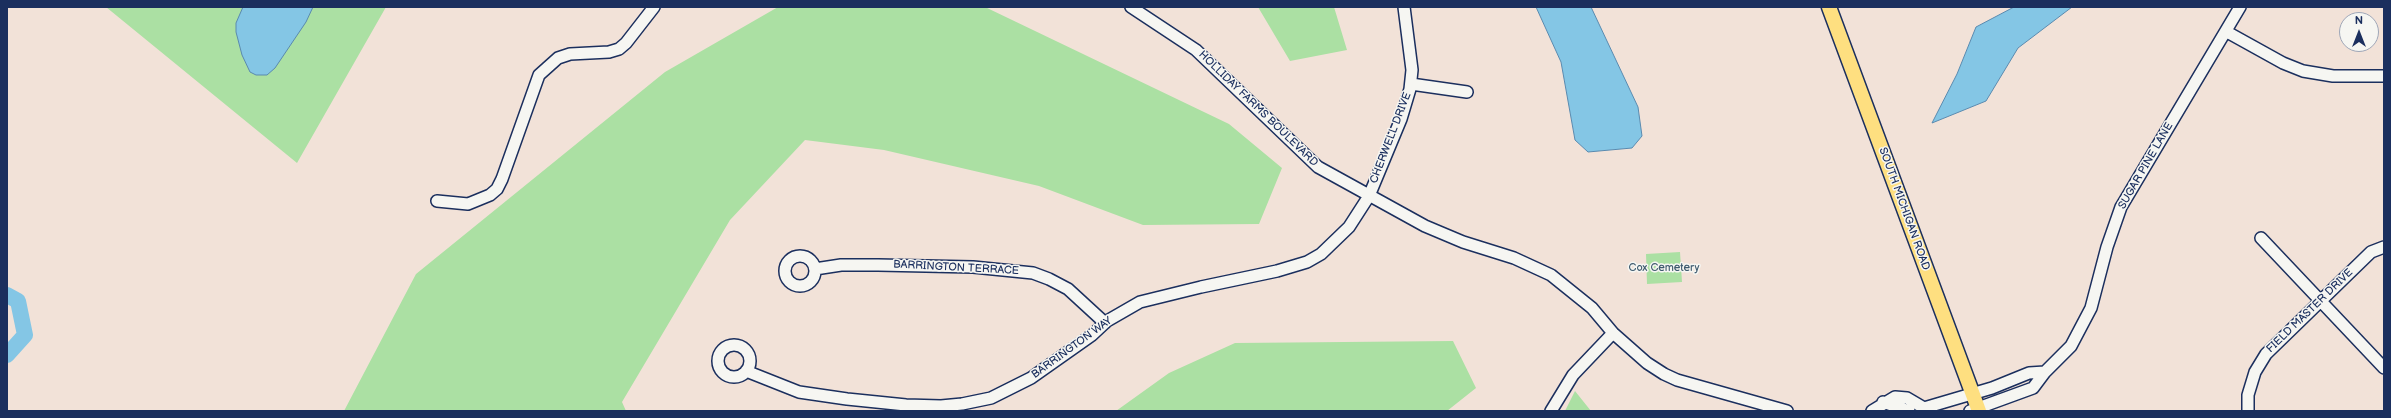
<!DOCTYPE html>
<html>
<head>
<meta charset="utf-8">
<style>
  body { margin:0 }
  #map { position:relative; width:2391px; height:418px; overflow:hidden; background:#f2e2d8; font-family:"Balsamiq Sans",sans-serif }
  canvas { display:block }
  .frame { position:absolute; inset:0; border:8px solid #1b2f5e; pointer-events:none }
  .north { position:absolute; left:2339px; top:12px; width:40px; height:40px; box-sizing:border-box; background:#f6f6f2; border:1px solid #9ea6b7; border-radius:50%; rotate:0deg; font-size:11px; font-weight:700; line-height:16px; text-align:center; color:#1b2f5e }
  .north::after { content:''; display:block; margin:auto; width:14px; height:18px; background:#1b2f5e; clip-path:polygon(50% 0,100% 100%,50% 72%,0 100%) }
</style>
</head>
<body>
<div id="map">
<canvas width="2391" height="418"></canvas>
<div class="frame"></div>
<div class="north">N</div>
</div>
<script>
const context = document.querySelector('canvas').getContext('2d');
context.lineJoin = 'round';
function fillPath(path, color) { context.fillStyle = color; context.fill(path, 'evenodd'); }
const toPath = rows => new Path2D(rows.map(r => 'M' + r).join(''));
function strokePath(path, color, width, dash) { context.strokeStyle = color; context.lineWidth = width; context.lineCap = dash ? 'butt' : 'round'; context.setLineDash(dash || []); context.stroke(path); }
function label(font, color, halo, rows, align = 'center') {
  context.font = font + ' "Balsamiq Sans",sans-serif'; context.lineWidth = 3; context.setLineDash([]); context.textBaseline = 'middle'; context.strokeStyle = halo; context.fillStyle = color; for (const [text, x, y, turn = 0] of rows) {
    context.save(); context.translate(x, y); context.rotate((+turn || 0) * Math.PI / 180); context.textAlign = isNaN(turn) ? turn : align; if (halo) context.strokeText(text, 0, 0); context.fillText(text, 0, 0); context.restore();
  }
}
const green = toPath([
  [106,7,386,7,297,163],
  [778,7,985,7,1229,124,1282,168,1259,224,1143,225,1039,186,884,150,805,140,730,220,622,402,626,411,344,411,416,274,665,72],
  [1258,7,1334,7,1347,50,1290,61],
  [1680,252,1682,282,1647,284,1646,254],
  [1453,341,1476,388,1447,411,1116,411,1169,373,1235,343],
  [1575,391,1591,411,1565,411]
]);
const water = toPath([
  [243,7,313,7,306,22,275,68,267,75,256,75,250,72,242,55,236,32,236,23,243,7],
  [1536,7,1591,7,1638,107,1642,136,1632,148,1588,152,1575,140,1561,62,1536,7],
  [2014,7,2072,7,2018,48,1986,101,1932,123,1957,74,1976,27,2014,7]
]);
const river = toPath([
  [7,295,18,301,25,335,7,355]
]);
const minor = toPath([
  [1131,7,1196,50,1318,167,1425,226,1463,242,1514,258,1551,275,1592,308,1613,333,1647,363,1664,374,1677,380,1787,411],
  [2227,32,2283,63,2303,71,2333,76,2384,76],
  [1411,84,1467,92],
  [437,201,468,204,490,195,497,189,502,179,539,75,558,58,570,54,609,52,619,49,626,43,654,7],
  [2261,238,2384,368],
  '785 271a15 15 0 1 1 30 0a15 15 0 1 1-30 0Z',
  [815,269,841,265,878,265,973,267,1033,273,1049,279,1068,289,1105,323],
  '718 361a16 16 0 1 1 32 0a16 16 0 1 1-32 0Z',
  [746,371,799,392,847,399,906,405,941,406,962,404,991,398,1031,378,1092,335,1107,321,1140,302,1201,287,1277,271,1307,262,1321,254,1349,227,1369,196,1401,119,1410,89,1412,70,1404,7],
  [1883,402,1909,411],
  [1551,411,1573,375,1613,333],
  [1872,411,1895,397,1907,398,1924,408,1992,388,2029,373,2045,372],
  [1970,411,2033,388,2045,372,2071,346,2091,308,2107,247,2121,207,2240,7],
  [2248,411,2248,395,2255,372,2266,354,2371,252,2384,247]
]);
const major = toPath([
  [1829,7,1979,411]
]);
const streetNames = [
  ["HOLLIDAY FARMS BOULEVARD",1258,109,44],
  ["CHERWELL DRIVE",1391,138,-69],
  ["SUGAR PINE LANE",2146,166,-60],
  ["SOUTH MICHIGAN ROAD",1904,209,70],
  ["BARRINGTON TERRACE",956,268,3],
  ["FIELD MASTER DRIVE",2310,311,-44],
  ["BARRINGTON WAY",1072,348,-36]
];
const parkNames = [
  ["Cox Cemetery",1664,268]
];
fillPath(green, '#abe0a3');
fillPath(water, '#84c6e5');
strokePath(water, '#5a8aaf', 1);
strokePath(river, '#84c6e5', 16);
strokePath(minor, '#1b2f5e', 14);
strokePath(major, '#1b2f5e', 17);
strokePath(minor, '#f6f6f2', 11);
strokePath(major, '#fedf80', 14);
label('11px', '#1b2f5e', '#f6f6f2', streetNames);
label('11px', '#3f5b6f', '#f6f6f2', parkNames);
</script>
</body>
</html>
